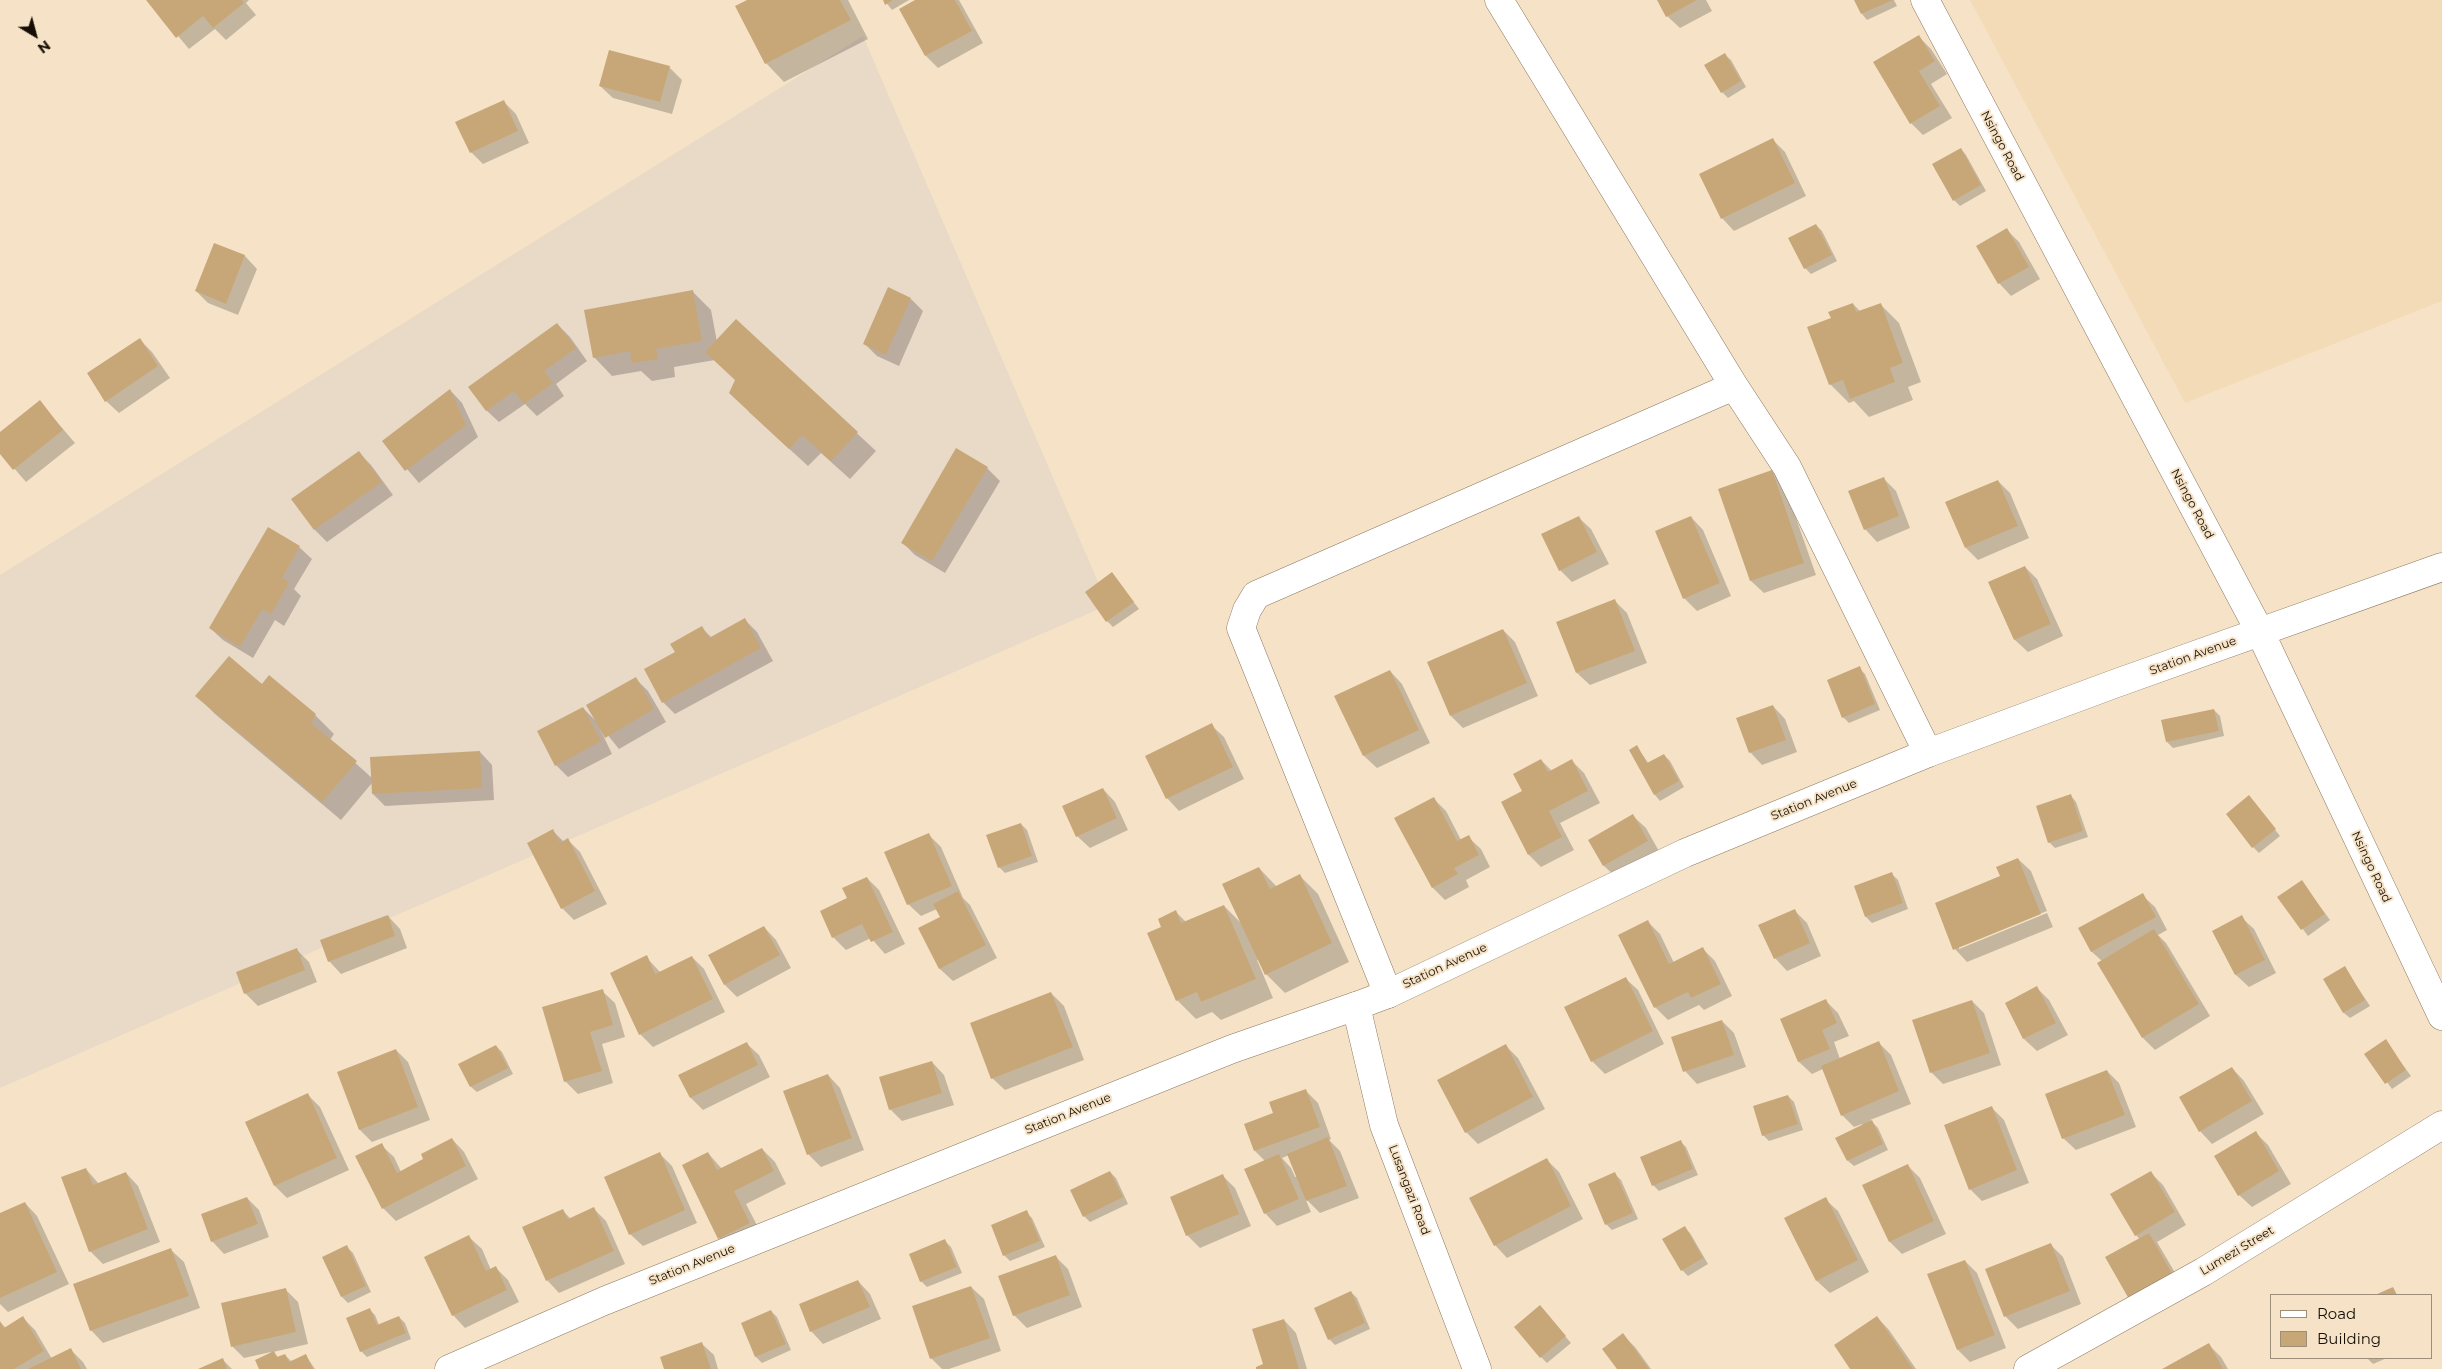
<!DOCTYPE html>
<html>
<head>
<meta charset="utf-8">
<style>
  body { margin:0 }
  #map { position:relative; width:2442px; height:1369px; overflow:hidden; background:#f6e3c7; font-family:Montserrat,sans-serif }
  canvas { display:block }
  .legend { position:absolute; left:2270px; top:1294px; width:162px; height:65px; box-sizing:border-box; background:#f6e3c7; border:1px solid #9c8e79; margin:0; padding:6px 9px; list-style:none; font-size:15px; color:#140e05 }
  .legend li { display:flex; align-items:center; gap:10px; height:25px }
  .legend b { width:25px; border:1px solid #9c8e79 }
  .north { position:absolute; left:10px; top:10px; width:50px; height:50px; -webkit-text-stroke:4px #f6e3c7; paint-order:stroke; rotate:143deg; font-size:14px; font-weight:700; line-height:20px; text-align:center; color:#140e05 }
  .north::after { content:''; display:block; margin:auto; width:18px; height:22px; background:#140e05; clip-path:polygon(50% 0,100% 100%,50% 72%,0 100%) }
</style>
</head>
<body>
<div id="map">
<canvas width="2442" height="1369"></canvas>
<ul class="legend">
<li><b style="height:6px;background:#fff"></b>Road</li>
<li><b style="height:14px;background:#c7a778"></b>Building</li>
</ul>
<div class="north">N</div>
</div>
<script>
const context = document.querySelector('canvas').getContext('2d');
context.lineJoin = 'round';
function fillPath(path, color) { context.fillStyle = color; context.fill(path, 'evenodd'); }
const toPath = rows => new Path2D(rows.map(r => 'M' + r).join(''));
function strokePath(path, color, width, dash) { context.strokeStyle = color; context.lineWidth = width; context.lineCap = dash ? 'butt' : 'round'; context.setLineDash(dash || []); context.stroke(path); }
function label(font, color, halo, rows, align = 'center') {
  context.font = font + ' Montserrat,sans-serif'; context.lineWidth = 4; context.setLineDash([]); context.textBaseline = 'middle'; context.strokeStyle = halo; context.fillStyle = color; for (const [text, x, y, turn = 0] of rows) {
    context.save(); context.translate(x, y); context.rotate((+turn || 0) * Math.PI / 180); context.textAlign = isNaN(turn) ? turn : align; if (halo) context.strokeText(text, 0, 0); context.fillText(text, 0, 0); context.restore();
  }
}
const built = toPath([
  [1970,0,2442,0,2442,301,2185,403]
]);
const education = toPath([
  [863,36,1108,605,0,1088,0,575]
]);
const shadow = toPath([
  [148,0,249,0,246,3,256,15,226,40,215,29,189,49],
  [750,0,848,0,868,39,784,82,766,63],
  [884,0,909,0,892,10],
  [917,0,959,0,983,43,938,68,926,56,901,9],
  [1659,0,1706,0,1712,11,1680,28,1667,16],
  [1855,0,1894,0,1897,6,1867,20,1862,14],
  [1919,37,1931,49,1947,74,1931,84,1952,118,1923,135,1911,123],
  [1725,55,1731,60,1746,87,1728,98,1722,92],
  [669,67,682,80,672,114,613,98,600,86],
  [504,102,516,114,529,143,483,164,471,152],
  [1773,140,1785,152,1806,196,1734,231,1722,218],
  [1961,149,1966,155,1986,191,1960,206,1954,200],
  [1816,225,1822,231,1837,261,1811,274,1805,268],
  [2007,230,2019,242,2040,279,2011,296,1999,283],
  [215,244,245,256,257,269,238,315,208,303,196,291],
  [693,292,711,310,717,342,736,321,876,451,850,479,821,453,808,466,749,412,736,380,715,360,674,367,675,377,652,381,641,371,612,376,594,357],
  [911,299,923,311,899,366,877,356,865,344],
  [1853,304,1860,311,1880,304,1899,323,1921,382,1908,387,1913,400,1869,417,1854,401,1849,403,1830,384,1833,319],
  [557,324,570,337,587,361,556,384,564,396,537,416,525,404,499,422,486,410],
  [140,340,152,352,170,378,119,413,106,401],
  [450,390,462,403,478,437,419,483,384,442],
  [40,402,75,443,26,482,0,452,0,434],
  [359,453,371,465,393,495,327,542,315,530,293,500],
  [987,468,1000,481,945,573,915,555,903,543],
  [1772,471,1784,484,1816,575,1764,593,1751,581,1720,489],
  [1883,478,1896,491,1910,528,1877,542,1865,529],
  [1998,481,2010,493,2029,538,1978,560,1966,548],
  [1578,517,1591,529,1609,564,1572,582,1560,570],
  [1691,517,1703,530,1731,596,1697,611,1684,598],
  [299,547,312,559,294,589,301,596,284,626,275,620,253,658,223,640,210,628],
  [2025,567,2037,579,2063,636,2028,652,2015,640,1990,583],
  [1112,574,1139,609,1113,627,1107,621],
  [1615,601,1627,613,1647,663,1590,685,1577,673,1558,623],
  [745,620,757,632,773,661,675,714,663,702,702,628,712,638],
  [1503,630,1515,642,1538,696,1463,728,1451,716,1428,663],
  [1859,668,1865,674,1880,710,1849,723,1843,717],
  [1390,671,1402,684,1430,743,1377,768,1364,756,1336,696],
  [635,678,648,691,666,722,619,749,602,728,600,729,612,754,568,777,556,765,583,708,598,723],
  [197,696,315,715,334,734,330,740,372,778,480,752,492,765,494,800,385,806,373,794,372,783,341,820,215,714],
  [1773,706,1785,719,1797,752,1762,765,1750,752],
  [2214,710,2220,716,2224,736,2173,748,2167,742],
  [1211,725,1224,737,1244,779,1179,811,1167,798],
  [1637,747,1649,764,1664,755,1670,761,1684,787,1660,801,1655,795],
  [1541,760,1552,771,1572,761,1584,773,1600,803,1560,823,1574,850,1541,867,1529,855,1524,792],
  [1103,789,1115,802,1128,830,1090,848,1077,836],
  [2071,796,2076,802,2088,837,2055,848,2049,842],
  [1433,798,1446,811,1461,840,1468,837,1481,849,1490,867,1466,880,1469,887,1445,900,1433,888,1396,819],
  [2254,803,2280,836,2259,853,2253,847],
  [1633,816,1646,828,1660,853,1617,878,1604,866,1590,840],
  [1021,824,1027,830,1038,862,1005,873,999,867],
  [553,831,564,842,568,840,580,852,607,904,574,920,562,908],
  [928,834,941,847,963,898,970,905,997,958,953,981,940,969,920,928,942,917,937,909,921,916,908,904],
  [2018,859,2031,871,2047,911,1959,946,1959,949,2047,913,2053,927,1967,962,1955,949,2002,877],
  [1259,868,1277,887,1300,876,1318,894,1349,962,1285,993,1266,974,1259,959,1257,960,1273,998,1221,1020,1212,1012,1196,1019,1177,1000,1163,928,1176,912,1186,922,1224,906,1242,924],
  [1892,874,1898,880,1908,909,1872,923,1866,917,1855,887],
  [867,878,879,890,905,944,885,954,871,938,846,950,833,937,848,899],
  [2302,882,2330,920,2308,936,2279,897],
  [2142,895,2155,907,2167,930,2158,935,2166,943,2210,1016,2155,1050,2143,1038,2098,964,2102,961,2092,952,2080,928],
  [1794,910,1807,923,1821,956,1787,971,1775,958],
  [388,916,400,929,407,948,341,974,329,961],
  [2241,917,2254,929,2276,973,2249,987,2236,975,2214,931],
  [1648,922,1660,934,1674,963,1703,949,1715,961,1732,996,1704,1010,1699,1005,1668,1020,1655,1007],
  [764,927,776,940,791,968,737,997,725,985,710,956],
  [297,950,309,962,317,982,258,1006,245,993],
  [646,957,660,972,692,957,704,969,725,1012,653,1047,640,1034],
  [2345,968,2370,1006,2350,1018,2344,1013],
  [1625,978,1638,990,1664,1044,1605,1074,1592,1061,1566,1008],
  [2037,988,2049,1000,2068,1035,2037,1051,2024,1039,2006,1004],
  [602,991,615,1003,625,1037,602,1044,613,1083,578,1094,565,1081],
  [1051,993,1064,1006,1084,1060,1005,1090,992,1078],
  [1826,1001,1838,1013,1849,1036,1834,1042,1840,1059,1879,1043,1891,1055,1911,1104,1870,1120,1878,1128,1888,1150,1854,1166,1848,1161,1862,1124,1854,1127,1842,1115,1823,1069,1812,1074,1799,1062,1782,1020],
  [1972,1001,1984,1013,2001,1065,1943,1084,1931,1072],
  [1722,1021,1734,1033,1746,1067,1697,1084,1685,1071],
  [2385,1041,2411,1076,2392,1089,2366,1054],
  [746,1043,759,1055,770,1077,703,1110,691,1098,680,1076],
  [1505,1045,1518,1058,1545,1109,1478,1144,1466,1132],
  [496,1046,502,1052,513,1074,477,1092,471,1087],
  [396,1050,408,1062,430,1120,372,1142,360,1130,338,1072],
  [932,1062,944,1075,954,1105,902,1121,890,1109],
  [2232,1068,2244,1081,2264,1114,2212,1144,2200,1131],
  [2107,1071,2119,1083,2136,1127,2076,1150,2063,1138],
  [828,1075,840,1088,864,1150,821,1167,808,1154],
  [1305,1090,1318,1103,1331,1139,1329,1140,1340,1151,1359,1198,1320,1213,1305,1198,1311,1212,1277,1226,1265,1213,1265,1161,1255,1151,1275,1113],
  [1289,1155,1298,1176,1295,1177,1291,1168,1282,1158],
  [308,1095,320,1107,349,1170,287,1198,275,1186],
  [1788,1096,1794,1102,1803,1130,1769,1141,1763,1135],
  [1992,1108,2004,1120,2029,1183,1982,1201,1970,1189],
  [2256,1133,2268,1145,2291,1184,2252,1207,2239,1195],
  [452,1139,464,1152,478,1179,396,1221,383,1208,357,1157,381,1145,394,1157,401,1172,425,1160],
  [1680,1141,1686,1147,1698,1175,1659,1191,1653,1185],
  [762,1149,775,1162,786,1184,746,1204,762,1235,732,1250,719,1238,708,1153,722,1169],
  [660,1154,672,1166,697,1223,643,1246,630,1234],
  [1547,1160,1559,1172,1583,1219,1507,1258,1495,1245],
  [1908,1166,1920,1178,1946,1234,1902,1254,1890,1242,1864,1186],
  [86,1169,99,1184,126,1173,138,1186,160,1242,103,1264,90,1251],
  [1110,1172,1116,1178,1128,1204,1090,1222,1084,1216],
  [2150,1172,2163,1185,2186,1225,2157,1242,2184,1288,2136,1235],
  [1615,1174,1621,1180,1638,1219,1612,1230,1606,1224],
  [1223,1176,1235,1188,1251,1226,1200,1248,1187,1235],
  [247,1198,259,1210,269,1237,224,1254,212,1241],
  [1825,1199,1838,1211,1869,1272,1830,1293,1817,1281,1786,1219],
  [25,1203,37,1216,69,1284,8,1312,0,1304,0,1215],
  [594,1209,606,1221,625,1264,559,1293,547,1280,563,1211,571,1219],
  [1026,1212,1032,1218,1045,1247,1010,1261,1004,1255,992,1226],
  [1684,1227,1690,1233,1708,1264,1688,1276,1682,1270],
  [469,1237,482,1249,491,1270,496,1268,508,1280,519,1302,465,1328,453,1315],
  [945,1241,951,1247,962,1273,927,1287,921,1281],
  [2051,1245,2063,1257,2081,1304,2018,1329,2006,1317,1987,1270],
  [347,1247,353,1253,371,1292,348,1303,342,1297],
  [171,1250,184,1262,200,1308,103,1343,91,1330],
  [1055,1256,1068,1269,1082,1307,1027,1328,1014,1315],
  [1965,1261,1977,1273,2006,1348,1970,1362,1958,1350],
  [858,1281,870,1294,881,1319,823,1344,811,1331],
  [971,1287,984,1299,1001,1351,949,1369,942,1369,931,1358],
  [286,1290,298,1302,308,1344,273,1352,279,1358,285,1355,291,1361,306,1356,315,1369,261,1369,271,1352,244,1358,232,1346],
  [1351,1292,1357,1298,1370,1329,1335,1345,1329,1339],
  [369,1309,375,1315,379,1325,399,1317,405,1323,411,1339,367,1357,361,1351],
  [771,1311,777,1317,791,1350,762,1363,756,1357,742,1324],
  [1545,1313,1571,1343,1547,1363,1541,1357],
  [1877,1317,1889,1330,1916,1369,1852,1369],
  [23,1318,35,1330,52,1359,71,1350,83,1362,87,1369,0,1369,0,1322,6,1328],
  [1284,1320,1296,1333,1307,1369,1258,1369,1264,1365],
  [1623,1335,1635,1347,1651,1369,1618,1369],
  [701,1343,714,1355,718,1369,665,1369],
  [2209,1345,2221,1357,2228,1369,2165,1369],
  [2367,1358,2387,1358,2373,1364],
  [223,1360,232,1369,201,1369]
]);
const building = toPath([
  [146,0,242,0,244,3,213,28,203,16,176,38],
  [747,0,840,0,851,20,765,64,735,6],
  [883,0,893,0,885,5],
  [915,0,955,0,972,31,925,56,899,9],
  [1657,0,1697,0,1666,17],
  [1854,0,1893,0,1861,14],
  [1919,35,1935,61,1919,71,1940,106,1910,124,1873,62],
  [609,50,670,66,660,102,599,86],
  [1725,53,1741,81,1721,93,1704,65],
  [504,100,518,131,470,153,455,122],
  [1773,138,1795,183,1721,219,1699,174],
  [1961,148,1981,185,1953,201,1932,164],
  [1816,224,1832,255,1804,269,1788,238],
  [2007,228,2029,267,1998,284,1976,246],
  [214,243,245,255,226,304,195,291],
  [888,287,911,298,886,355,863,344],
  [693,290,702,341,656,349,658,359,632,363,630,351,593,358,584,310],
  [1853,303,1856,312,1881,303,1903,363,1890,368,1895,382,1850,399,1843,380,1829,385,1807,327,1831,318,1828,312],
  [736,319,858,432,831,461,802,435,789,449,729,393,735,380,705,352],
  [557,323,576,348,544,371,553,383,524,404,514,391,486,411,468,387],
  [140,338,158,366,105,402,87,373],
  [450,389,466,425,405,471,382,441],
  [40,400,63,430,13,470,0,454,0,432],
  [956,448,988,467,932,561,901,543],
  [359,451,382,482,314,530,291,499],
  [1772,470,1804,563,1750,581,1718,489],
  [1884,477,1899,516,1864,530,1848,491],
  [1998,480,2018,526,1965,548,1945,502],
  [1579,516,1597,552,1559,571,1541,534],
  [1691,516,1720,583,1683,599,1655,531],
  [268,527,300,546,282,578,289,582,271,614,262,609,240,647,209,628],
  [2025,566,2051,624,2014,640,1988,582],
  [1112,572,1134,602,1106,622,1085,592],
  [1615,599,1635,651,1576,673,1556,622],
  [745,618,761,648,662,703,644,669,675,652,670,644,702,626,709,638],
  [1503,629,1527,683,1450,716,1427,662],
  [229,656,262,684,269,675,316,714,311,723,357,761,322,802,195,696],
  [1860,666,1875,704,1842,718,1827,680],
  [1390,670,1419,730,1363,756,1334,696],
  [636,677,654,709,605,738,586,705],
  [1773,705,1786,740,1749,753,1736,718],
  [583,707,601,741,555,766,537,731],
  [2214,709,2219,731,2166,742,2161,720],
  [1212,723,1233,767,1166,799,1145,756],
  [1637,745,1647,763,1664,754,1679,781,1654,795,1629,750],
  [480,751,482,788,372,794,370,757],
  [1541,759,1548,772,1572,759,1588,791,1549,811,1562,837,1528,855,1501,802,1522,791,1513,774],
  [1103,788,1117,818,1076,837,1062,806],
  [2071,794,2083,831,2048,843,2036,806],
  [2249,795,2276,829,2252,848,2226,814],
  [1434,797,1457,841,1469,835,1479,855,1454,868,1458,874,1432,888,1394,818],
  [1633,814,1648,841,1603,866,1588,840],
  [1021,823,1032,856,998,868,986,835],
  [553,829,560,843,568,838,595,891,561,909,527,843],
  [929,833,952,886,907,905,884,852],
  [2018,858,2041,914,1953,950,1935,903,2000,876,1996,867],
  [1259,867,1270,889,1300,874,1332,943,1265,975,1222,884],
  [1892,872,1903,903,1865,917,1854,886],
  [867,877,893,932,871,942,862,924,832,938,820,911,847,898,842,888],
  [2302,880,2325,914,2301,930,2277,897],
  [958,891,986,945,939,969,918,928,940,917,933,904],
  [2143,893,2156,917,2091,952,2078,928],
  [1224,905,1256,979,1201,1002,1197,992,1176,1001,1147,933,1161,927,1158,919,1176,910,1181,923],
  [1795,909,1810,943,1774,959,1758,925],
  [388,915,395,936,328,962,320,940],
  [2242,915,2265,960,2235,975,2212,931],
  [1648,920,1669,964,1703,947,1721,984,1691,998,1688,992,1654,1008,1618,935],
  [764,926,780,955,724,985,708,955],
  [2154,929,2199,1004,2142,1038,2097,963],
  [297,948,305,970,244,994,236,972],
  [647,955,655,974,692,956,713,999,639,1035,610,973],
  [2345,966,2365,1000,2343,1013,2323,979],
  [1626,977,1653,1031,1591,1062,1564,1007],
  [2037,986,2056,1023,2023,1039,2005,1003],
  [603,989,613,1025,590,1032,602,1071,564,1082,542,1007],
  [1051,992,1073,1047,991,1079,970,1023],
  [1826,999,1837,1023,1822,1030,1830,1049,1798,1062,1780,1019],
  [1972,1000,1990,1053,1930,1073,1912,1020],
  [1722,1020,1734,1055,1683,1072,1671,1037],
  [2386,1039,2406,1070,2385,1084,2364,1054],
  [1879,1041,1899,1091,1841,1116,1821,1066],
  [747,1042,758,1065,690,1098,678,1075],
  [1506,1044,1533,1097,1465,1133,1437,1080],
  [496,1045,508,1068,470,1087,458,1064],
  [396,1049,418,1107,359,1130,337,1072],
  [932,1061,942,1093,889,1110,879,1077],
  [2232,1067,2252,1101,2199,1132,2179,1097],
  [2107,1070,2125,1115,2062,1139,2045,1094],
  [828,1074,852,1138,807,1155,783,1091],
  [1306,1089,1320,1127,1254,1151,1244,1124,1273,1113,1269,1102],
  [308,1093,337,1158,274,1186,245,1122],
  [1788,1095,1798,1124,1762,1136,1753,1106],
  [1992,1106,2017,1170,1969,1190,1944,1125],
  [1872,1120,1883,1144,1847,1161,1835,1138],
  [2256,1131,2279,1171,2238,1196,2214,1156],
  [1328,1137,1347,1186,1306,1201,1287,1154],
  [452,1138,466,1166,382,1209,355,1156,382,1143,397,1173,423,1159,421,1154],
  [1681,1140,1693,1169,1652,1186,1640,1157],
  [762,1148,774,1171,734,1191,750,1223,718,1239,682,1165,708,1152,717,1170],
  [660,1152,685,1210,629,1235,604,1177],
  [1279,1154,1299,1199,1264,1214,1244,1169],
  [1547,1158,1571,1206,1494,1246,1469,1198],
  [1908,1164,1934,1221,1889,1242,1862,1185],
  [86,1168,93,1185,126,1172,148,1229,89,1252,61,1177],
  [1110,1171,1123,1197,1083,1217,1070,1190],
  [2151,1171,2175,1212,2135,1236,2110,1194],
  [1615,1172,1633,1213,1605,1225,1588,1184],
  [1223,1174,1239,1214,1186,1236,1170,1197],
  [247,1197,258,1224,211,1242,201,1214],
  [1826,1197,1858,1260,1816,1281,1784,1218],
  [25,1202,57,1272,0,1298,0,1213],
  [594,1207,614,1251,546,1281,522,1227,563,1209,568,1219],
  [1027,1210,1040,1241,1003,1256,991,1225],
  [1685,1226,1703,1258,1681,1271,1662,1239],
  [2149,1233,2173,1275,2129,1299,2105,1257],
  [469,1235,486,1271,496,1266,507,1290,452,1316,424,1257],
  [945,1239,957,1267,920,1282,909,1254],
  [2051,1243,2070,1291,2004,1317,1985,1269],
  [347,1245,366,1286,341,1297,322,1257],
  [171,1248,189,1296,90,1331,73,1284],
  [1056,1255,1070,1295,1013,1316,998,1276],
  [1965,1260,1995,1335,1957,1350,1927,1274],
  [858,1280,870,1307,810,1332,799,1304],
  [971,1286,990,1338,930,1359,912,1306],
  [2393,1287,2397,1295,2375,1295],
  [286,1288,296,1332,231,1347,221,1303],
  [1351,1291,1365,1323,1328,1340,1314,1308],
  [1540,1305,1566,1336,1540,1358,1514,1327],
  [370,1308,377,1325,399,1316,406,1333,360,1352,346,1318],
  [771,1310,786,1344,755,1357,741,1323],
  [23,1316,44,1351,14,1369,0,1369,0,1321,4,1328],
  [1877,1316,1913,1369,1850,1369,1834,1345],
  [1284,1319,1299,1369,1256,1369,1256,1367,1263,1364,1252,1329],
  [1623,1333,1649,1369,1617,1369,1602,1349],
  [702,1342,711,1369,664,1369,660,1357],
  [2209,1343,2223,1369,2162,1369],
  [71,1348,81,1369,28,1369],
  [274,1351,277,1357,285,1354,289,1362,306,1354,313,1369,259,1369,255,1360],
  [223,1358,227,1369,198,1369]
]);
const street = toPath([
  [1499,0,1734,386,1787,467,1928,753],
  [1925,0,2260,632,2442,1016],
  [1388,994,1241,628,1247,610,1256,595,1734,386],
  [449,1369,604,1301,1232,1049,1356,1006],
  [2028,1369,2203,1272,2442,1125]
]);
const secondary = toPath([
  [1477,1369,1384,1125,1356,1006,1388,994,1685,853,1928,753,2114,684,2442,567]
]);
const streetNames = [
  ["Nsingo Road",2002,146,62],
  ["Nsingo Road",2192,504,62],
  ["Station Avenue",2193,656,-20],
  ["Station Avenue",1814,800,-22],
  ["Nsingo Road",2371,867,65],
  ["Station Avenue",1445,966,-25],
  ["Station Avenue",1068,1114,-22],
  ["Lusangazi Road",1409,1190,69],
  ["Lumezi Street",2237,1251,-31],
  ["Station Avenue",692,1265,-22]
];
fillPath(built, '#f3dbb8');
fillPath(education, '#e9d9c7');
fillPath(shadow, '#0003');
fillPath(building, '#c7a778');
strokePath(street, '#8b7960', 29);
strokePath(secondary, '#8b7960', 29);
strokePath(street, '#fff', 28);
strokePath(secondary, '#fff', 28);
label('12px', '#140e05', '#f6e3c7', streetNames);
</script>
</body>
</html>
